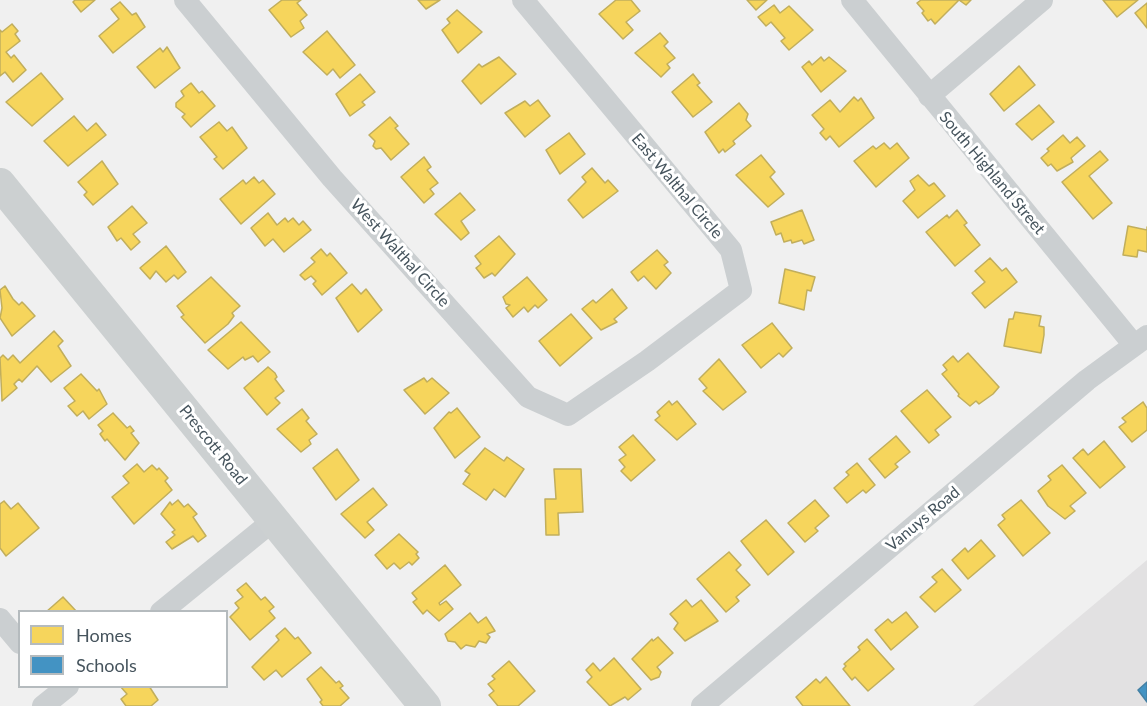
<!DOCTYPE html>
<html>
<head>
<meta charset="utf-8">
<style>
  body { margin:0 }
  #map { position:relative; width:1147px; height:706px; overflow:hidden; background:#f0f0f0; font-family:Lato,sans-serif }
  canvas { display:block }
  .legend { position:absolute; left:18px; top:610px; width:210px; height:78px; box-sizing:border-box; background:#fff; border:2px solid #b5bbbe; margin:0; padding:8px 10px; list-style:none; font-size:18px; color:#46545d }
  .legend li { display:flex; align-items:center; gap:12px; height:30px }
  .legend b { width:30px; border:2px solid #b5bbbe }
</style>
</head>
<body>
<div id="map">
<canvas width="1147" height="706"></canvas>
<ul class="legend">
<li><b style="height:16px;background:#f6d55c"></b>Homes</li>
<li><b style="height:16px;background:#4393c3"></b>Schools</li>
</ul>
</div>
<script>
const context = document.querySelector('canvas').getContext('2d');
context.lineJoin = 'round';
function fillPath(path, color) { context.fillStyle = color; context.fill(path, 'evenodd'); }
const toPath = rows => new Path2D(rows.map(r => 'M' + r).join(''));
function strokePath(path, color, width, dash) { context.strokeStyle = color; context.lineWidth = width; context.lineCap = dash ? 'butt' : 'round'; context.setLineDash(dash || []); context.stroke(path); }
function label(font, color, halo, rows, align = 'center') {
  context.font = font + ' Lato,sans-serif'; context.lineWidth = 6; context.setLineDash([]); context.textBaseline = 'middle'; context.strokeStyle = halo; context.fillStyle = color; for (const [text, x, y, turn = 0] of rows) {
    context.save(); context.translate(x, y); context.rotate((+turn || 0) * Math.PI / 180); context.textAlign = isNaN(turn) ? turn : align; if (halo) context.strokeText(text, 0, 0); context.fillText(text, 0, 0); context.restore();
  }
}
const education = toPath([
  [1147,560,1147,706,973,706]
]);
const homes = toPath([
  [75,0,95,0,81,12,73,2,75,0],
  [282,0,301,0,297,3,307,15,300,21,304,28,291,37,269,10,282,0],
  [418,0,440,0,426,9,418,0],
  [616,0,631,0,640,11,626,22,633,30,623,39,599,14,616,0],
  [747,0,767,0,756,10,747,0],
  [921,0,971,0,966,5,959,0,935,24,931,19,928,21,922,13,924,11,917,3,921,0],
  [1103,0,1138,0,1117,17,1103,0],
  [120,2,132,15,136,13,145,27,113,53,99,36,119,19,111,9,120,2],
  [1147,3,1147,28,1135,13,1147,3],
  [774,5,780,13,789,6,813,30,789,50,781,41,785,38,771,22,766,26,758,17,774,5],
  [457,10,482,32,458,53,442,30,450,23,447,19,457,10],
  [12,24,18,31,15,34,20,41,6,52,11,58,14,55,26,70,13,82,5,72,0,76,0,30,2,32,12,24],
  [327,31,355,65,340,78,333,69,327,75,303,52,327,31],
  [660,33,668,42,664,46,675,58,667,64,670,68,661,77,635,53,660,33],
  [167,47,180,68,155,88,137,67,160,48,163,52,167,47],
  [499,57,516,74,481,104,462,81,479,64,482,67,499,57],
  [821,57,824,61,829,57,846,71,821,92,802,67,809,61,812,65,821,57],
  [1019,66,1035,85,1004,111,990,94,1019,66],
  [41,73,63,99,32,126,6,102,41,73],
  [360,74,375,92,362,102,365,105,350,116,336,94,360,74],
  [693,74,700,83,697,85,712,102,693,117,672,92,693,74],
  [191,83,199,93,202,91,215,106,191,127,182,117,185,114,176,107,176,103,184,96,181,91,191,83],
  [854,97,858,101,861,98,874,118,839,147,830,136,826,140,820,133,824,129,812,115,830,100,840,112,854,97],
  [538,100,550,116,525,137,505,113,525,101,530,106,538,100],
  [739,103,748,114,746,120,751,126,733,141,735,144,725,152,723,149,719,153,705,132,739,103],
  [1039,105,1054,122,1032,140,1016,124,1039,105],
  [74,116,87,131,96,123,106,135,68,166,44,141,74,116],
  [390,117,398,126,395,128,409,144,391,160,381,148,376,149,373,146,375,141,369,135,390,117],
  [219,122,227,131,232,127,247,148,223,169,214,159,217,157,200,137,219,122],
  [569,133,585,154,560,174,546,150,569,133],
  [1063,135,1070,143,1077,137,1085,146,1071,158,1073,162,1057,171,1051,164,1048,166,1041,158,1049,151,1047,149,1063,135],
  [884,143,890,149,897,143,909,158,876,187,854,161,873,146,876,149,884,143],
  [1100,151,1108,160,1089,176,1112,203,1093,219,1062,182,1100,151],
  [761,155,775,172,770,177,784,194,768,207,736,175,761,155],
  [424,157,431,167,427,170,438,183,430,189,434,194,424,203,401,177,424,157],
  [102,161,118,184,93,205,84,195,87,192,78,182,102,161],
  [592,168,605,183,608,180,618,191,583,218,568,200,586,182,582,177,592,168],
  [918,175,929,186,934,183,945,196,918,218,903,201,915,190,910,181,918,175],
  [254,177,259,183,263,180,275,194,241,224,220,199,243,180,246,184,254,177],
  [460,193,475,210,461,221,469,233,461,240,435,214,460,193],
  [132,206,147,223,133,234,140,242,131,250,121,238,117,241,108,227,132,206],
  [802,210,814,240,804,244,802,240,792,243,791,240,784,242,781,233,776,235,771,222,802,210],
  [957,210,967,223,964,225,980,245,955,266,926,232,947,215,949,218,957,210],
  [268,213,277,225,285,218,288,222,293,218,299,225,303,221,311,230,284,252,273,239,265,246,251,228,268,213],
  [1128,226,1147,230,1147,227,1147,252,1138,250,1137,257,1123,255,1128,226],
  [499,236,515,254,495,276,492,273,484,278,476,268,481,264,475,256,499,236],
  [166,246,186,272,178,279,174,275,166,282,156,271,150,279,140,268,166,246],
  [321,249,327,256,330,253,347,273,322,295,313,284,316,281,311,276,305,280,300,275,315,262,311,258,321,249],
  [657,250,668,262,664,265,671,273,656,289,644,276,638,281,631,272,657,250],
  [990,258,1002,271,1006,268,1017,282,985,308,972,293,985,282,975,271,990,258],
  [785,269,815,277,811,291,807,290,804,310,779,303,785,269],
  [211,277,240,306,232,313,234,316,228,324,205,343,181,317,184,315,177,306,211,277],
  [527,277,547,300,538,308,535,305,528,312,524,307,513,317,506,308,510,305,506,304,503,297,527,277],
  [352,284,361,294,366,289,382,310,358,332,336,298,352,284],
  [5,286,13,299,19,305,22,302,25,305,35,316,12,336,0,318,2,308,0,290,5,286],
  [612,289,627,308,614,319,617,322,601,330,582,309,593,300,596,303,612,289],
  [1015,312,1041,316,1039,326,1044,327,1044,335,1041,353,1004,346,1009,319,1013,319,1015,312],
  [571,314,592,338,560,366,539,341,571,314],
  [241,322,270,352,258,362,253,356,245,360,243,357,228,369,208,350,241,322],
  [772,323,792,348,783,357,779,353,761,368,742,345,772,323],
  [54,331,63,341,58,346,71,366,51,382,37,366,22,382,19,379,14,384,17,388,2,401,0,358,3,355,8,360,13,355,20,363,54,331],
  [968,353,999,387,993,394,979,404,976,401,970,406,958,396,959,394,942,374,947,370,943,365,953,356,958,362,968,353],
  [719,359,746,392,723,410,703,391,707,388,699,379,719,359],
  [268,367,275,373,277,377,275,379,284,391,275,398,280,403,267,415,244,388,268,367],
  [81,374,97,391,99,389,107,404,89,419,83,411,77,416,68,406,75,401,64,388,81,374],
  [424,378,427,382,432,378,449,393,425,414,404,390,424,378],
  [927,390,951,417,935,430,939,435,929,443,901,411,927,390],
  [669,401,672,405,677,401,696,424,677,440,655,420,660,416,657,412,669,401],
  [1143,402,1147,408,1147,430,1132,442,1119,427,1126,422,1122,418,1143,402],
  [457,408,480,437,455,458,434,428,449,412,451,413,457,408],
  [302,409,309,418,306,421,317,434,309,440,311,444,301,452,277,429,302,409],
  [113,413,127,428,130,426,134,431,131,433,139,443,125,460,107,439,105,441,100,434,103,431,98,425,113,413],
  [633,435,655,460,631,481,621,471,625,467,619,460,626,455,619,447,633,435],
  [896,436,910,452,895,464,898,467,885,478,869,459,896,436],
  [1104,441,1125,467,1100,488,1073,458,1083,449,1088,455,1104,441],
  [485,448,504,461,507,457,524,469,505,497,494,489,486,500,463,484,470,474,465,471,485,448],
  [337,449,359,480,336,500,313,468,337,449],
  [857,463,875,485,866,493,863,490,847,503,834,488,849,475,846,472,857,463],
  [137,464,144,472,152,465,157,470,159,468,168,478,165,481,172,490,134,524,112,497,129,483,123,476,137,464],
  [1062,465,1086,493,1070,506,1075,511,1065,519,1048,506,1038,491,1051,480,1048,476,1062,465],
  [554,469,581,469,583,512,558,513,559,535,546,535,545,499,556,499,554,469],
  [373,488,387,505,367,522,374,530,365,538,341,514,373,488],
  [178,500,184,507,188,504,197,514,193,517,206,536,198,542,193,536,172,549,166,542,175,535,172,532,175,530,161,514,170,502,172,505,178,500],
  [815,500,829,516,815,528,818,531,805,542,788,523,815,500],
  [1021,500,1050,533,1023,556,998,525,1005,519,1002,515,1021,500],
  [4,501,11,509,18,503,39,528,6,556,0,548,0,504,4,501],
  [766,520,794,552,768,575,741,541,766,520],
  [399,534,418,552,416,554,419,558,412,565,409,562,400,569,394,563,387,569,375,555,399,534],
  [981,540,995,556,968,579,952,560,965,548,968,552,981,540],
  [729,552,741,565,736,570,750,585,736,597,739,601,726,612,697,579,729,552],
  [445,565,461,585,439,603,440,605,446,601,453,609,439,621,427,610,423,614,413,602,417,599,412,593,445,565],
  [942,569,961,590,935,612,920,597,937,582,932,577,942,569],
  [246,583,261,600,265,597,274,607,269,611,275,618,250,640,230,617,239,608,235,603,243,597,237,590,246,583],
  [63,597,77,612,46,612,63,597],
  [686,600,692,607,701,600,718,621,685,641,674,629,678,623,670,614,686,600],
  [906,612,918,627,891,650,875,630,888,619,892,623,906,612],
  [470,613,478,623,486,617,495,631,487,634,490,637,486,643,479,641,475,647,466,645,461,649,455,642,448,641,445,634,470,613],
  [285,628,295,639,298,637,311,653,282,677,276,670,264,680,252,667,279,640,276,636,285,628],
  [658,637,673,653,657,667,661,672,659,677,651,680,632,659,652,639,653,641,658,637],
  [867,639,894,669,868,691,855,677,852,680,843,669,846,666,844,664,860,650,858,647,867,639],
  [614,658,641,689,628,700,625,697,610,706,587,682,592,677,586,670,593,663,600,671,614,658],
  [509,661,535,691,518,706,498,706,489,695,494,691,488,684,495,679,492,676,509,661],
  [321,667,336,683,339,681,343,686,340,688,349,698,340,706,323,706,320,702,322,700,307,679,321,667],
  [826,677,850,706,803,706,796,697,816,679,820,683,826,677],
  [120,686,149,686,158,700,151,706,126,706,121,699,127,694,120,686]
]);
const schools = toPath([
  [1147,682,1147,702,1138,690,1147,682]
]);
const street = toPath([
  [185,0,332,178,528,397,568,415,647,361,741,290,731,250,523,0],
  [852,0,1134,345],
  [929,96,1042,0],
  [161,612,274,520],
  [0,619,20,643],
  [43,706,68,686],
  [702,706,1087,380,1147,336]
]);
const secondary = toPath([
  [0,184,425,706]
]);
const streetNames = [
  ["South Highland Street",992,173,50],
  ["East Walthal Circle",677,186,50],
  ["West Walthal Circle",400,253,48],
  ["Prescott Road",213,445,51],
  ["Vanuys Road",923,519,-40]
];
fillPath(education, '#e2e1e2');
fillPath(homes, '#f6d55c');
strokePath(homes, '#c1ae5c', 1.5);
fillPath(schools, '#4393c3');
strokePath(schools, '#4480a4', 1.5);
strokePath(street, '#cbcfd1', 22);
strokePath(secondary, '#ccd0d1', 32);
label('16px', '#46545d', '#fff', streetNames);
</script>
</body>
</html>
